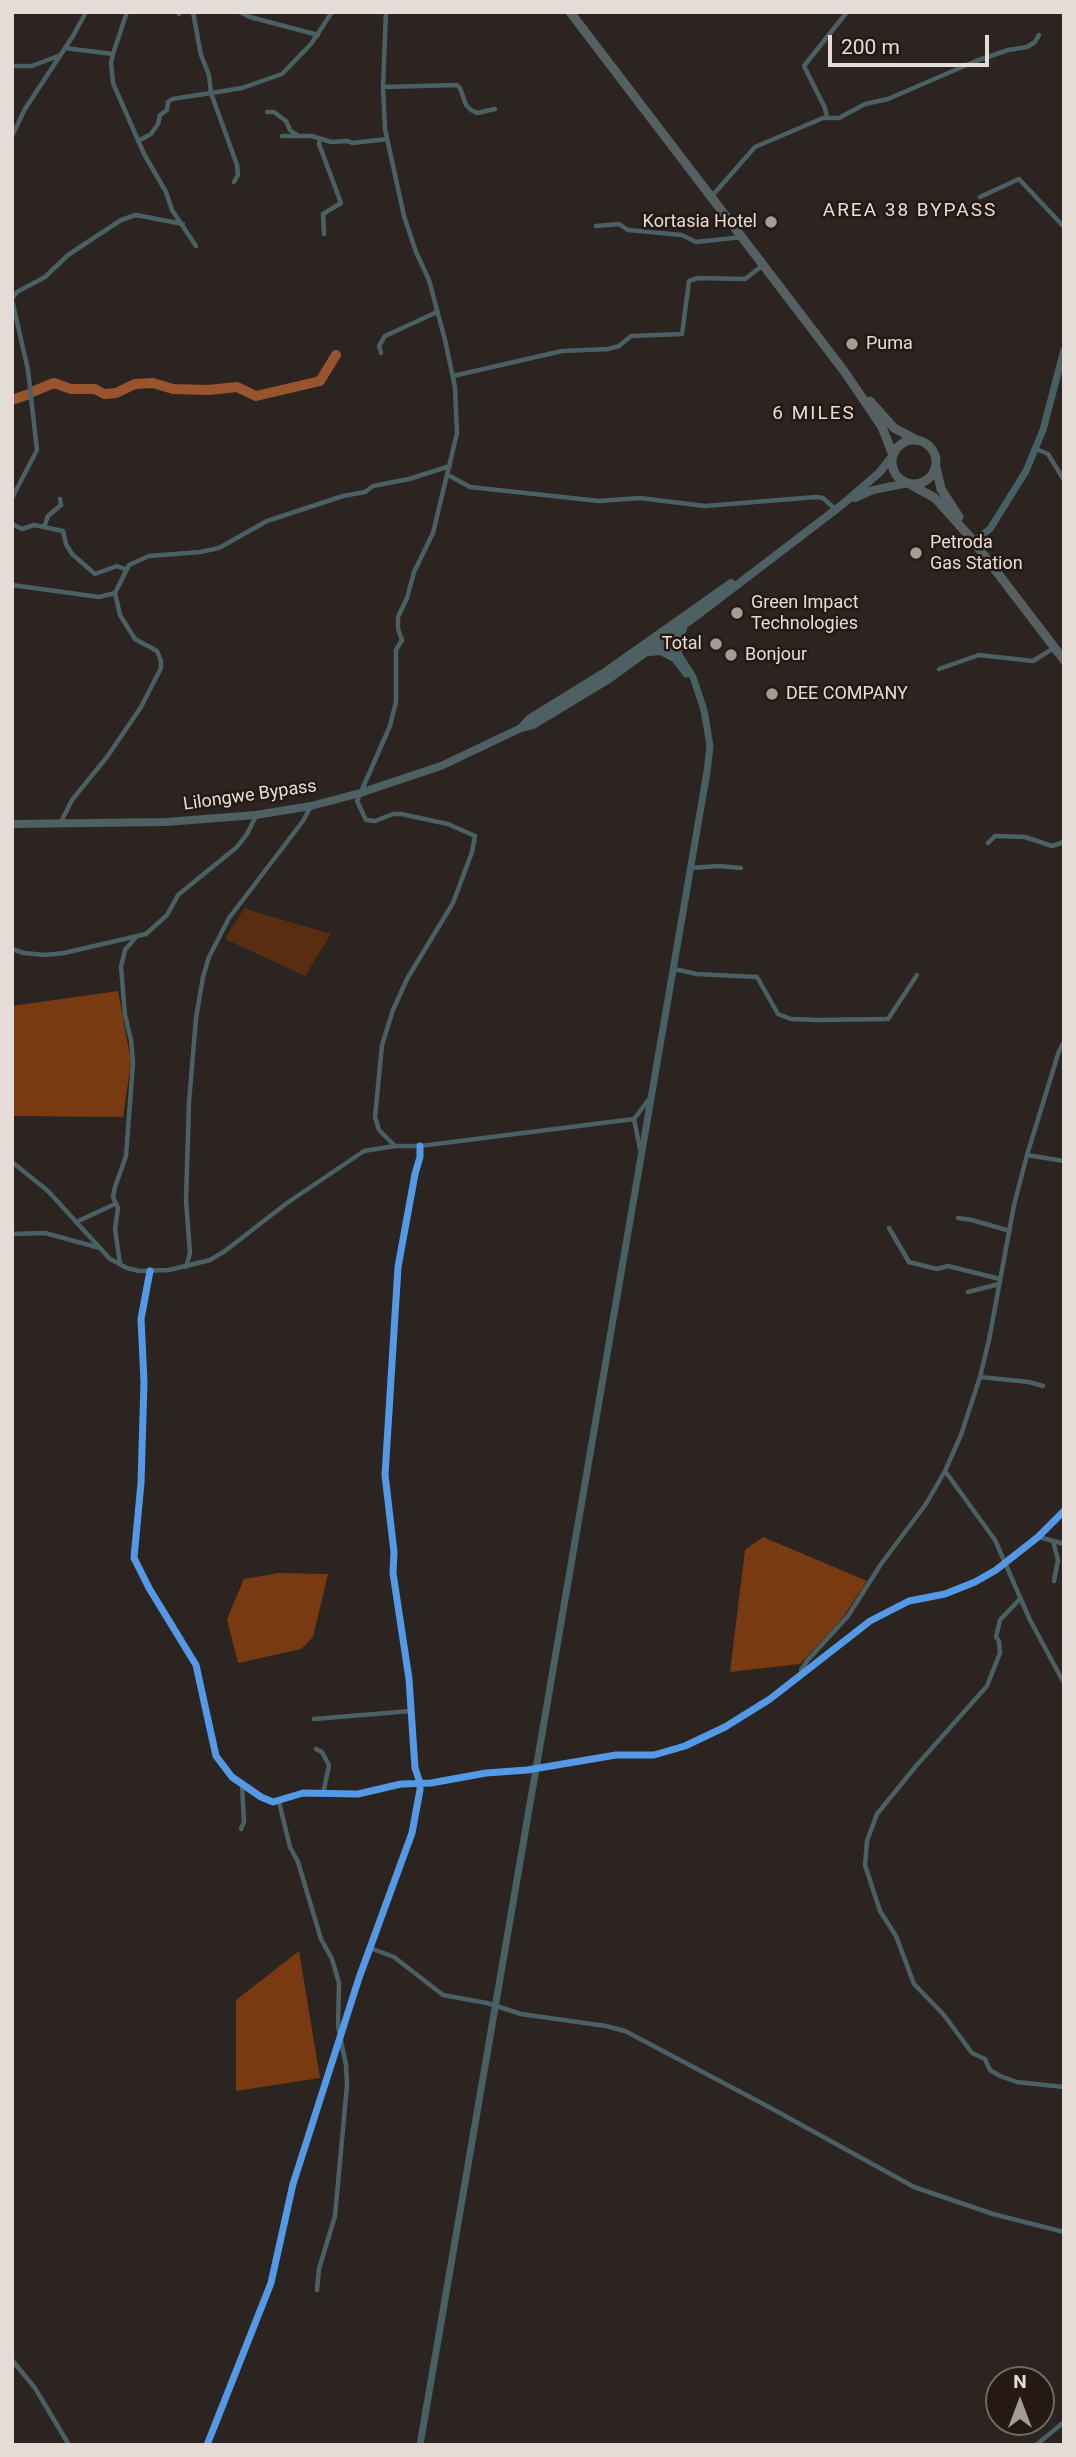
<!DOCTYPE html>
<html>
<head>
<meta charset="utf-8">
<style>
  body { margin:0 }
  #map { position:relative; width:1076px; height:2457px; overflow:hidden; background:#2b2421; font-family:Roboto,sans-serif }
  canvas { display:block }
  .frame { position:absolute; inset:0; border:14px solid #e5dcd7; pointer-events:none }
  .north { position:absolute; left:985px; top:2366px; width:70px; height:70px; box-sizing:border-box; background:#261913; border:2px solid #726761; border-radius:50%; rotate:0deg; font-size:19px; font-weight:700; line-height:28px; text-align:center; color:#e5dcd7 }
  .north::after { content:''; display:block; margin:auto; width:24px; height:32px; background:#a49c97; clip-path:polygon(50% 0,100% 100%,50% 72%,0 100%) }
  .scale { position:absolute; left:828px; top:35px; width:161px; height:32px; box-sizing:border-box; border:4px solid #e5dcd7; border-top:0; padding-left:9px; font-size:21px; line-height:24px; white-space:nowrap; color:#e5dcd7; -webkit-text-stroke:5px #261913; paint-order:stroke }
</style>
</head>
<body>
<div id="map">
<canvas width="1076" height="2457"></canvas>
<div class="frame"></div>
<div class="north">N</div>
<div class="scale">200 m</div>
</div>
<script>
const context = document.querySelector('canvas').getContext('2d');
context.lineJoin = 'round';
function fillPath(path, color) { context.fillStyle = color; context.fill(path, 'evenodd'); }
const toPath = rows => new Path2D(rows.map(r => 'M' + r).join(''));
function strokePath(path, color, width, dash) { context.strokeStyle = color; context.lineWidth = width; context.lineCap = dash ? 'butt' : 'round'; context.setLineDash(dash || []); context.stroke(path); }
function label(font, color, halo, rows, align = 'center') {
  context.font = font + ' Roboto,sans-serif'; context.lineWidth = 5; context.setLineDash([]); context.textBaseline = 'middle'; context.strokeStyle = halo; context.fillStyle = color; for (const [text, x, y, turn = 0] of rows) {
    context.save(); context.translate(x, y); context.rotate((+turn || 0) * Math.PI / 180); context.textAlign = isNaN(turn) ? turn : align; if (halo) context.strokeText(text, 0, 0); context.fillText(text, 0, 0); context.restore();
  }
}
const green = toPath([
  [245,907,249,910,331,934,305,976,225,939]
]);
const forest = toPath([
  [118,991,131,1062,123,1117,12,1116,12,1006],
  [763,1537,867,1581,842,1619,800,1664,730,1672,745,1550],
  [279,1573,328,1574,313,1637,301,1649,238,1663,227,1619,244,1579],
  [299,1951,320,2078,236,2091,236,2000]
]);
const river = toPath([
  [32,392,54,383,71,389,95,389,104,394,116,393,135,384,153,383,173,389,208,390,237,387,256,396,320,381,336,355],
  [12,400,29,394]
]);
const street = toPath([
  [240,12,250,17,318,35],
  [386,12,383,87,385,129,404,216,416,252,429,280,445,340,455,387,457,433,433,533,414,572,407,598,398,617,398,629,402,640,396,650,396,702,390,726,357,801,366,820,375,821,393,814,401,814,448,824,475,836,472,852,453,903,407,979,393,1010,382,1045,375,1117,379,1130,395,1146],
  [179,14,180,12],
  [65,48,113,54,111,63,113,83,144,154,166,192,172,210,196,246],
  [113,54,127,12],
  [12,66,32,66,58,56],
  [383,87,457,85,460,88,466,105,471,110,477,113,495,109],
  [267,112,274,112,286,121,290,130,297,135],
  [827,117,825,108,804,66,847,12],
  [12,136,25,109,73,36,86,12],
  [282,136,312,136,331,142,347,141,353,143,387,139],
  [320,139,319,144,341,203,323,214,324,234],
  [138,141,151,134,158,124,160,115,167,110,168,102,172,99,211,93,209,75,201,55,193,12],
  [234,182,238,175,237,165,211,93,242,88,282,74,311,44,332,12],
  [712,196,755,147,823,118,839,118,865,104,888,99,976,61,1008,50,1027,47,1035,42,1039,35],
  [980,197,1019,179,1064,227],
  [596,226,619,224,628,230,682,235,696,242,742,237],
  [12,298,17,292,45,277,68,255,121,220,136,215,183,224],
  [12,300,28,370,37,450,12,498],
  [381,353,379,346,385,336,437,312],
  [453,376,562,351,608,349,619,346,631,336,682,334,689,281,698,278,745,279,763,265],
  [1036,449,1048,454,1064,480],
  [448,475,470,487,599,501,640,498,705,506,816,497,823,498,835,509],
  [12,524,22,529,34,525,63,531,66,544,72,554,95,574,117,566,125,569],
  [44,527,48,516,61,505,60,499],
  [12,585,99,597,115,593],
  [939,669,979,655,1033,661,1054,648],
  [61,822,72,800,107,757,141,707,161,668,161,661,157,651,135,639,120,615,115,593,129,565,149,556,200,552,219,548,267,521,343,496,365,492,373,486,409,479,450,466],
  [988,843,995,836,1025,837,1052,846,1064,842],
  [691,868,719,866,741,868],
  [12,949,24,953,45,955,64,953,146,934,167,915,178,895,237,847,247,834,256,816],
  [674,969,697,974,757,977,778,1014,791,1019,818,1020,888,1019,917,975],
  [634,1119,640,1149],
  [1027,1155,1064,1161],
  [12,1162,48,1191,110,1259,127,1268,139,1271,169,1270,210,1260,225,1251,287,1203,364,1151,395,1146,420,1146,634,1119,650,1098],
  [958,1218,972,1220,1010,1231],
  [76,1222,115,1204],
  [889,1228,909,1262,937,1269,948,1266,1000,1279],
  [12,1234,45,1233,100,1248],
  [120,1264,115,1229,118,1208,113,1197,115,1187,126,1156,133,1063,131,1040,125,1015,121,967,125,950,136,937],
  [186,1267,190,1253,186,1200,189,1102,196,1018,203,977,209,957,229,918,303,821,311,806],
  [150,1271,141,1319,144,1382,141,1483,134,1558,149,1588,196,1665,216,1756,232,1777,261,1797,273,1802,303,1793,358,1794,401,1784,431,1783,486,1773,527,1770,616,1755,654,1755,685,1746,725,1727,770,1699,870,1621,909,1601,945,1594,975,1582,996,1570,1038,1537,1064,1511],
  [968,1292,999,1284],
  [980,1377,1029,1382,1043,1386],
  [945,1471,995,1540,1030,1620,1064,1683],
  [1039,1537,1064,1544],
  [1053,1541,1058,1560,1054,1581],
  [1020,1599,1000,1620,996,1637,999,1641,1000,1653,987,1686,916,1766,877,1814,867,1841,865,1865,880,1911,896,1936,914,1984,944,2015,972,2053,985,2059,990,2070,1000,2076,1017,2082,1064,2087],
  [801,1670,807,1661,848,1616,881,1564,926,1504,945,1471,961,1435,980,1377,989,1340,1014,1205,1027,1155,1059,1051,1064,1042],
  [314,1719,411,1711],
  [316,1749,322,1752,329,1765,323,1794],
  [279,1802,290,1847,298,1862,321,1939,332,1959,339,1983,338,2026,346,2065,347,2085,335,2216,319,2269,317,2290],
  [241,1829,244,1822,242,1785],
  [370,1948,394,1957,443,1995,487,2003,521,2014,606,2026,625,2031,769,2107,914,2187,993,2214,1064,2232],
  [12,2360,35,2388,69,2445],
  [207,2445,271,2283,293,2184,359,1978,412,1833,420,1790,420,1783,415,1768,409,1679,393,1573,394,1552,385,1475,398,1267,415,1174,420,1157,420,1146],
  [1036,2445,1064,2422]
]);
const secondary = toPath([
  [974,541,990,529,1026,471,1043,430,1064,350],
  [660,639,686,674],
  [420,2445,707,772,710,746,704,710,693,677,665,633]
]);
const primary = toPath([
  [855,498,873,490,908,483],
  [649,652,661,651,672,657],
  [678,653,678,636,683,629],
  [521,728,529,719,605,672,731,583],
  [12,824,166,822,256,815,311,806,360,793,441,766,521,728,533,725,609,679,695,617,843,504,880,472,893,455]
]);
const highway = toPath([
  [570,12,844,371,882,427,893,455],
  [870,401,894,428,915,439],
  '892 462a22 22 0 1 1 44 0a22 22 0 1 1-44 0Z',
  [936,467,941,489,959,517],
  [908,483,935,498,970,537,1064,660]
]);
const cycleway = toPath([
  [150,1271,141,1319,144,1382,141,1483,134,1558,149,1588,196,1665,216,1756,232,1777,261,1797,273,1802,303,1793,358,1794,401,1784,431,1783,486,1773,527,1770,616,1755,654,1755,685,1746,725,1727,770,1699,870,1621,909,1601,945,1594,975,1582,996,1570,1038,1537,1064,1511],
  [207,2445,271,2283,293,2184,359,1978,412,1833,420,1790,420,1783,415,1768,409,1679,393,1573,394,1552,385,1475,398,1267,415,1174,420,1157,420,1146]
]);
const markers = [
  [771,222,7,"#a49c97"],
  [852,344,7,"#a49c97"],
  [916,553,7,"#a49c97"],
  [737,613,7,"#a49c97"],
  [716,644,7,"#a49c97"],
  [731,655,7,"#a49c97"],
  [772,694,7,"#a49c97"]
];
const poiNames = [
  ["Kortasia Hotel",757,222,"right"],
  ["Puma",866,344],
  ["Petroda",930,543],
  ["Gas Station",930,564],
  ["Green Impact",751,603],
  ["Technologies",751,624],
  ["Total",702,644,"right"],
  ["Bonjour",745,655],
  ["DEE COMPANY",786,694]
];
const streetNames = [
  ["Lilongwe Bypass",250,796,-8]
];
const neighbourhoodNames = [
  ["AREA 38 BYPASS",910,211],
  ["6 MILES",814,414]
];
fillPath(green, '#592d12');
fillPath(forest, '#793a11');
strokePath(river, '#98542d', 10);
strokePath(street, '#4a6064', 4.5);
strokePath(secondary, '#476063', 7);
strokePath(primary, '#4e6063', 8);
strokePath(highway, '#566062', 9);
strokePath(cycleway, '#5399e6', 7);
for (const [x, y, r, color] of markers) { const dot = new Path2D(); dot.arc(x, y, r, 0, 2 * Math.PI); context.fillStyle = color; context.fill(dot); strokePath(dot, '#261913', 2.5); }
label('18px', '#e5dcd7', '#261913', poiNames, 'left');
label('18px', '#e5dcd7', '#261913', streetNames);
context.letterSpacing = '2px';
label('19px', '#e5dcd7', '#261913', neighbourhoodNames);
context.letterSpacing = '0px';
</script>
</body>
</html>
